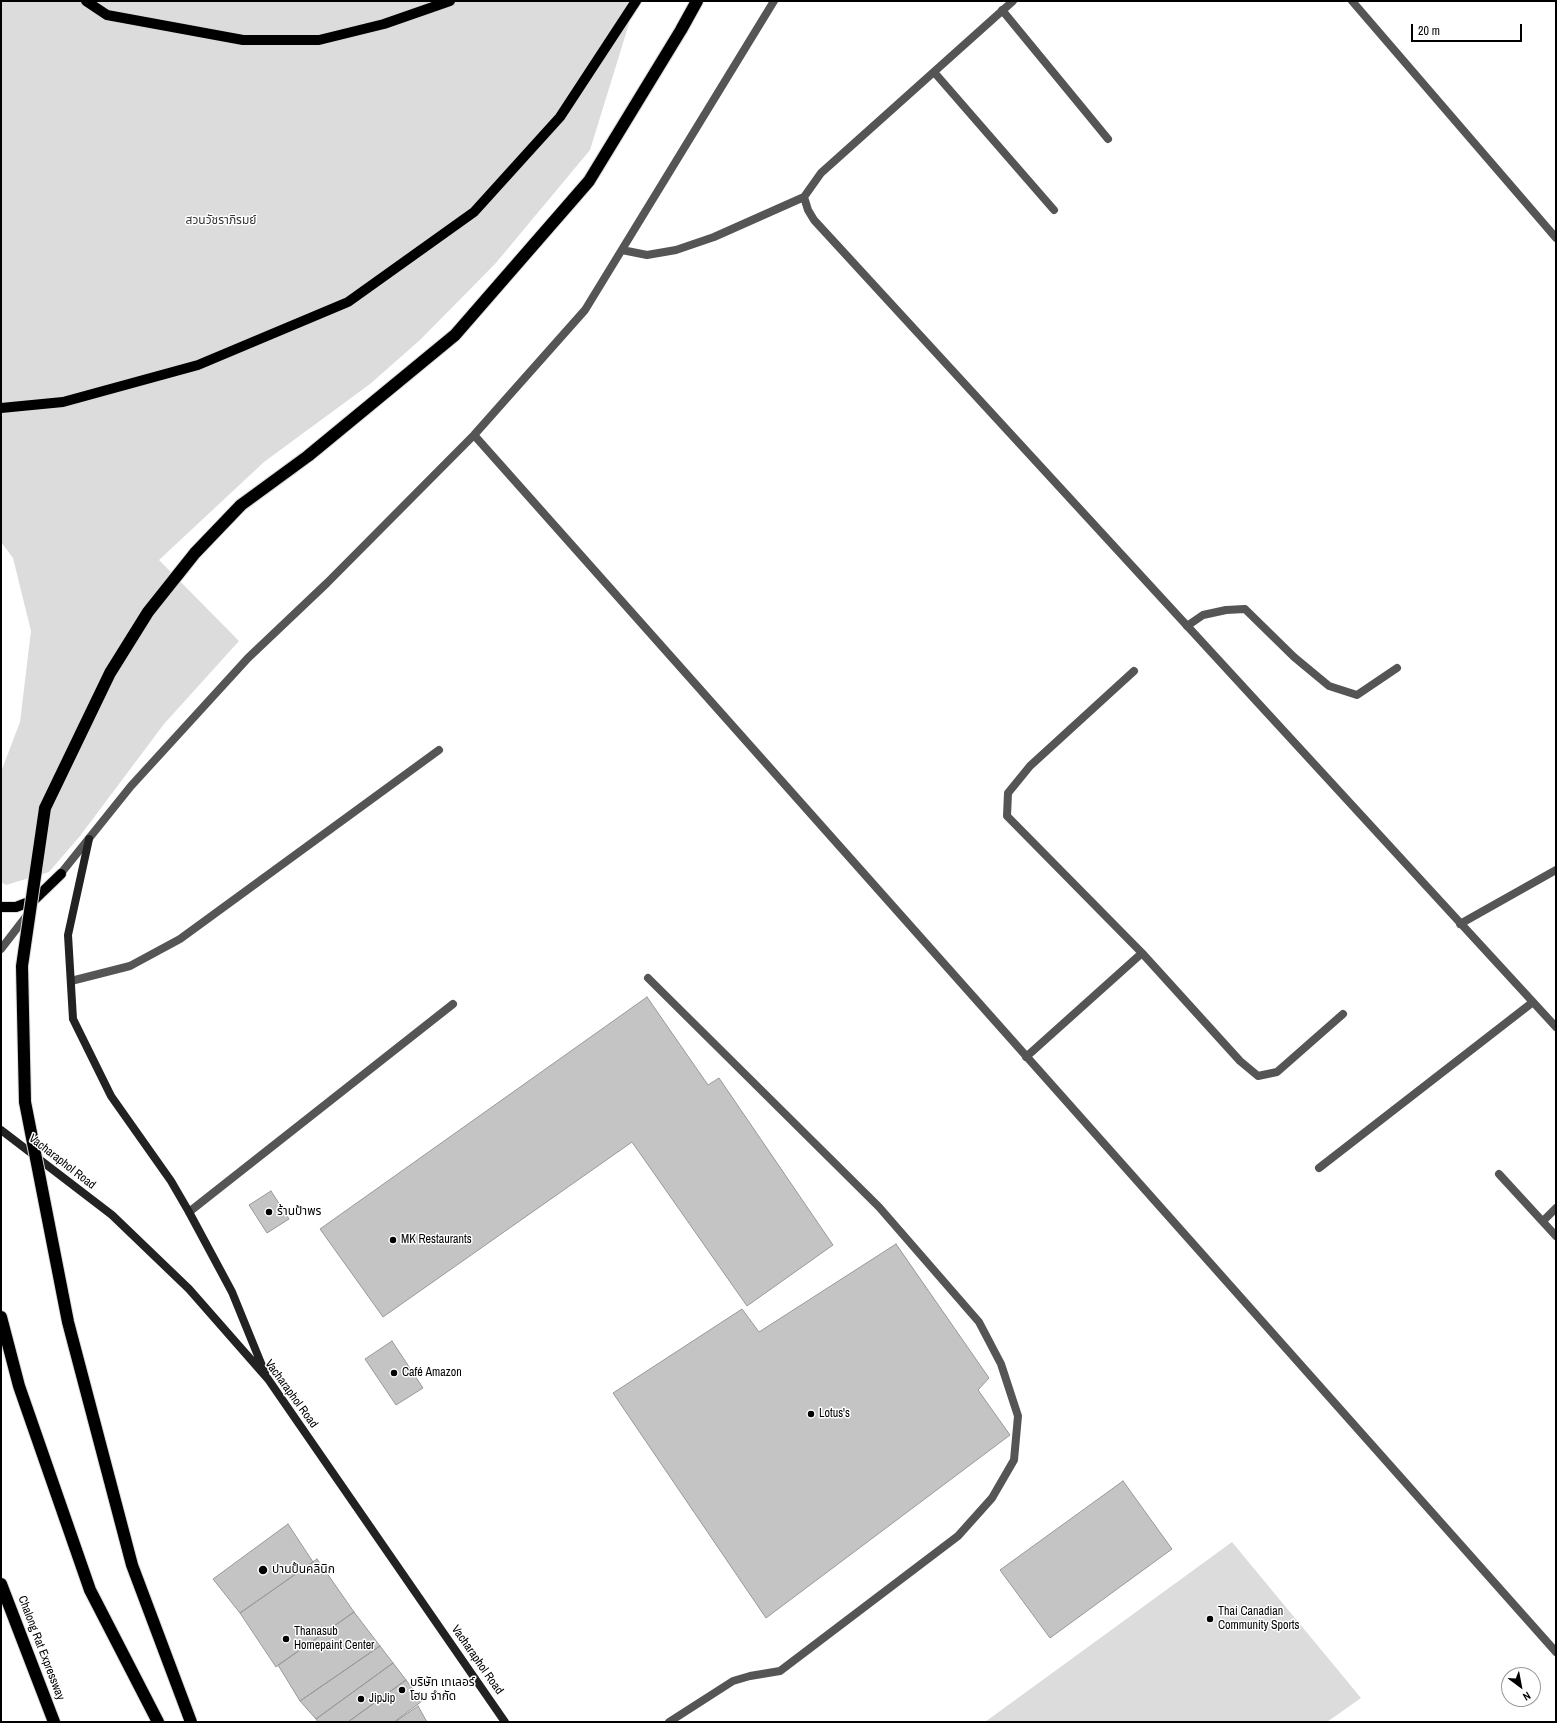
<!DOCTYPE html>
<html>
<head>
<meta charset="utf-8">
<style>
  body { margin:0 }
  #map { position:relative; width:1557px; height:1723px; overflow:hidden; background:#fff; font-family:"Archivo Narrow",sans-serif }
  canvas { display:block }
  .frame { position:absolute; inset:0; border:2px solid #000; pointer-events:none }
  .north { position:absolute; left:1501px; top:1667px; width:40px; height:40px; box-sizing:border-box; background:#fff; border:1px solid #999; border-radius:50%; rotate:148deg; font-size:11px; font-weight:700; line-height:16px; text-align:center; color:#000 }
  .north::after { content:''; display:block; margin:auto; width:14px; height:18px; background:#000; clip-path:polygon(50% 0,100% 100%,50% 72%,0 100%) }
  .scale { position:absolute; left:1411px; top:24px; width:111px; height:18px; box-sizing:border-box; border:2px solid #000; border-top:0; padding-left:5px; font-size:12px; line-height:14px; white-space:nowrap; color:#000; -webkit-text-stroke:3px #fff; paint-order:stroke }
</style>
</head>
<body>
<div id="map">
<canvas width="1557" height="1723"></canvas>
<div class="frame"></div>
<div class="north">N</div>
<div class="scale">20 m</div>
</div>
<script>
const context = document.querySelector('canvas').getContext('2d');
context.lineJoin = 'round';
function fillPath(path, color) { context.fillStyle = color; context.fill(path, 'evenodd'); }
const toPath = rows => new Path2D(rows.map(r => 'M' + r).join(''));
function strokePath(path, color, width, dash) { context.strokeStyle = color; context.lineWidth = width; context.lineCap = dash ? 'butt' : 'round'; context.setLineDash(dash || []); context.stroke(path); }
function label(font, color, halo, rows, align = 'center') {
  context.font = font + ' "Archivo Narrow","Noto Sans Thai",sans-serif'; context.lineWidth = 3; context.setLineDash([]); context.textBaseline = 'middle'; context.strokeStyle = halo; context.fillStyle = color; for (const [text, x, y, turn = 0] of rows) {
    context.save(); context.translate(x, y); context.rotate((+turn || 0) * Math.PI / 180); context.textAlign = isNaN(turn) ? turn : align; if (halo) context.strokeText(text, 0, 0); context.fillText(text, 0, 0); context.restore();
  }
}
const green = toPath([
  [1,1,636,1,590,150,495,264,420,340,370,384,264,462,159,560,239,641,164,724,80,836,49,872,6,885,1,882,1,772,20,722,31,631,13,558,1,542],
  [1232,1542,1361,1698,1327,1722,985,1722]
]);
const building = toPath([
  [647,997,708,1085,719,1078,833,1245,747,1306,632,1142,383,1317,320,1229,647,997],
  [271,1191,289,1219,267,1233,249,1205,271,1191],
  [896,1244,989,1378,978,1390,1010,1435,766,1618,613,1393,742,1309,759,1332,896,1244],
  [392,1341,423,1388,396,1405,365,1359,392,1341],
  [1123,1481,1172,1549,1050,1638,1000,1570,1123,1481],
  [288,1524,313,1562,240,1613,213,1579,288,1524],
  [317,1559,354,1612,276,1667,240,1613,317,1559],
  [354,1612,380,1646,300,1701,278,1665,354,1612],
  [380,1646,393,1663,316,1719,300,1701,380,1646],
  [393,1663,406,1680,348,1722,318,1722,316,1719,393,1663],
  [406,1680,422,1701,394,1722,348,1722,406,1680],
  [418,1706,427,1722,395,1722,418,1706]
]);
const lane = toPath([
  [1187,626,1203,615,1226,610,1245,609,1294,657,1329,686,1357,695,1397,668],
  [648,978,879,1207,979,1322,1001,1364,1018,1416,1014,1460,992,1498,958,1536,780,1671,750,1676,733,1681,669,1722]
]);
const street = toPath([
  [1352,1,1556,238],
  [1002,10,1108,139],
  [934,72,1054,210],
  [804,197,808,210,814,220,1556,1027],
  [622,250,647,255,676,250,714,237,804,197,821,173,1013,1],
  [474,435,1556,1652],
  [1134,671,1030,766,1008,793,1007,816,1142,953,1240,1061,1258,1076,1277,1072,1343,1014],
  [58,877,131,786,248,658,327,583,474,435,585,310,774,1],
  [1460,924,1556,870],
  [1,949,28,914],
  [71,981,130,966,180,939,439,750],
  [1026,1057,1142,953],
  [1319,1168,1533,1002],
  [1499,1174,1556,1236],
  [189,1212,453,1004],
  [1543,1221,1556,1208]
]);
const secondary = toPath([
  [89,839,68,935,73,1019,111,1096,171,1181,189,1212,232,1292,265,1373],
  [1,1130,112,1215,189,1289,268,1379,505,1722]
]);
const primary = toPath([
  [86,1,107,15,243,40,319,40,384,24,450,1],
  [1,408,63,402,198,365,348,302,474,212,560,117,636,1],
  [1,907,16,907,34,900,61,874]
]);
const highway = toPath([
  [195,553,241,505,308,456,455,335,589,181,681,30,697,1],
  [1,1317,19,1386,90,1590,158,1722],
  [1,1584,54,1722]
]);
const highwayBridge = toPath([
  [191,1722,132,1565,68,1322,25,1102,22,966,45,808,110,673,148,612,195,553]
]);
const markers = [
  [269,1212,4,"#000"],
  [393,1240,4,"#000"],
  [394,1373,4,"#000"],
  [811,1414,4,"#000"],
  [263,1570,5,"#000"],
  [1210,1619,4,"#000"],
  [286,1639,4,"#000"],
  [402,1690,4,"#000"],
  [361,1699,4,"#000"]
];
const parkNames = [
  ["สวนวัชราภิรมย์",221,221]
];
const streetNames = [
  ["Vacharaphol Road",62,1162,38],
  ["Vacharaphol Road",291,1394,54],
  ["Chalong Rat Expressway",41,1648,69],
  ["Vacharaphol Road",477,1660,55]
];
const poiNames = [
  ["ร้านป้าพร",277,1212],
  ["MK Restaurants",401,1240],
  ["Café Amazon",402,1373],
  ["Lotus's",819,1414],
  ["ปานปั้นคลินิก",272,1570],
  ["Thai Canadian",1218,1612],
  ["Community Sports",1218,1626],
  ["Thanasub",294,1632],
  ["Homepaint Center",294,1646],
  ["บริษัท เทเลอร์",410,1683],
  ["โฮม จำกัด",410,1697],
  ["JipJip",369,1699]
];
fillPath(green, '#dcdcdc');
fillPath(building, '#c4c4c4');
strokePath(building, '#999', 1);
strokePath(primary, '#dbdbdb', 12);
strokePath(highway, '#dbdbdb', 14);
strokePath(lane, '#555', 8);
strokePath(street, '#555', 8);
strokePath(secondary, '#222', 8);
strokePath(primary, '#000', 10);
strokePath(highway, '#000', 12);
strokePath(highwayBridge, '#dbdbdb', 14, []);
strokePath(highwayBridge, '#000', 12);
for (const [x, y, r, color] of markers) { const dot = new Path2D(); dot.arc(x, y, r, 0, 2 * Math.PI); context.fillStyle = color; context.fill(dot); strokePath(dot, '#fff', 1.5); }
label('12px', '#333', '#fff', parkNames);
label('12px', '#000', '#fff', streetNames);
label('12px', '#000', '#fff', poiNames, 'left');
</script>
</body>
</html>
